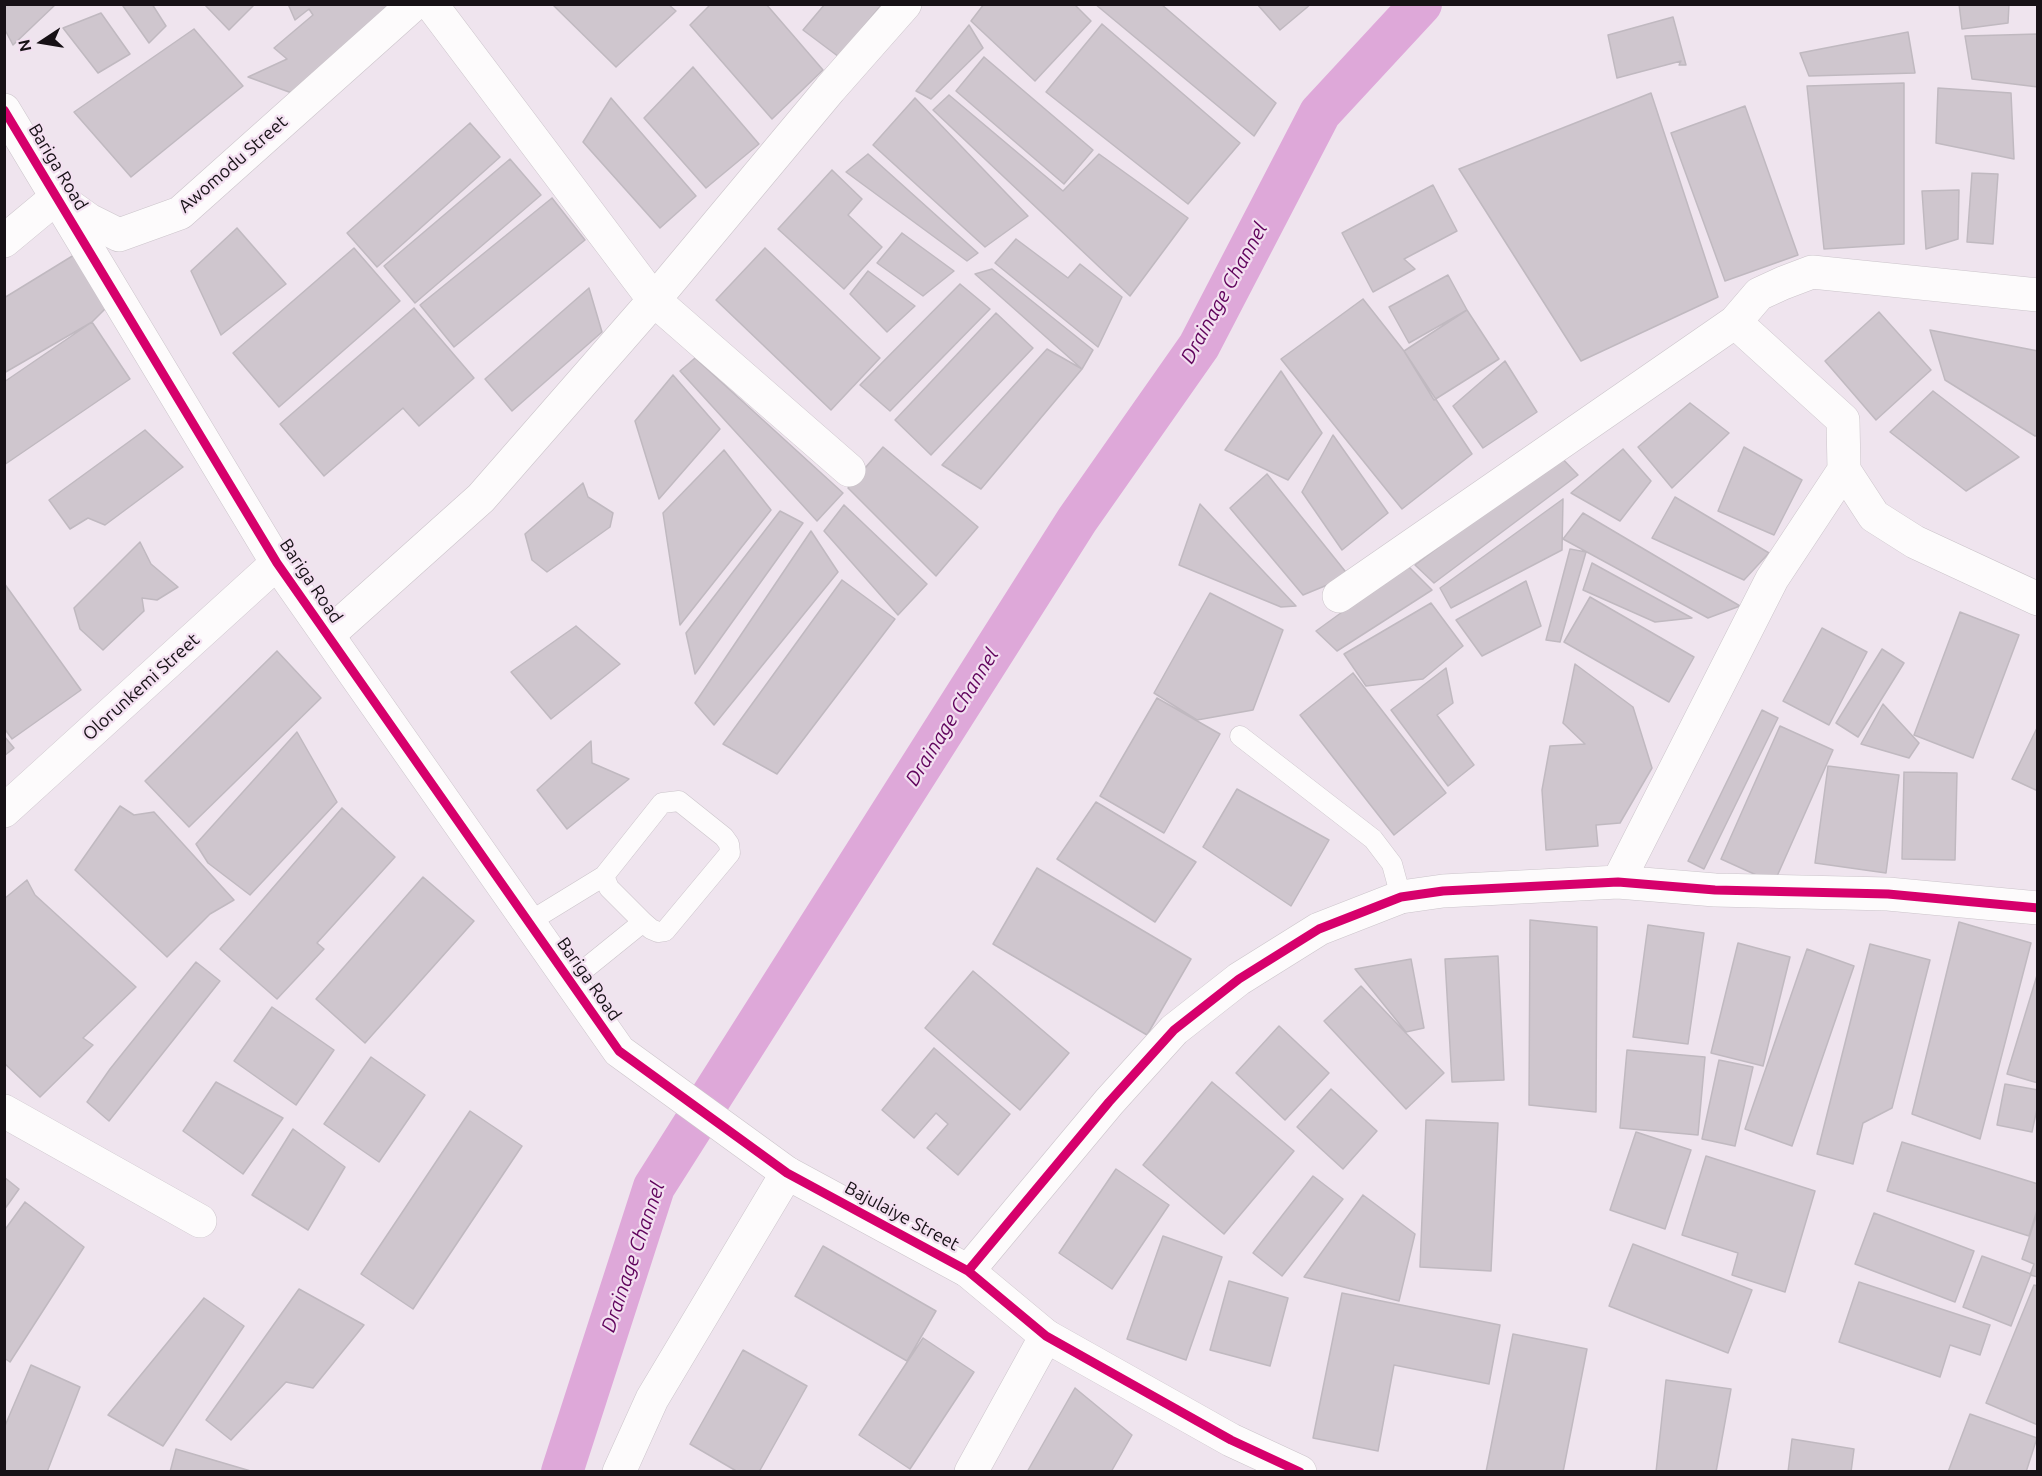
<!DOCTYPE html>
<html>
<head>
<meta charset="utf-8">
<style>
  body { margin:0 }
  #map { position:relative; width:2042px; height:1476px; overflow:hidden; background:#efe4ee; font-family:Ubuntu,sans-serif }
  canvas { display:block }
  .frame { position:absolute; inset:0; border:6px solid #171116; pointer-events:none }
  .north { position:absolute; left:12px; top:12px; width:60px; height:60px; -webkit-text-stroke:4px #f3e0f1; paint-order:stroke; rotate:258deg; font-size:16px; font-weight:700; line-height:24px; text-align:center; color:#171116 }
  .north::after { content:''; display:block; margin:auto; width:21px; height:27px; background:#171116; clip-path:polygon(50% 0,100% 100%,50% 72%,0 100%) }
</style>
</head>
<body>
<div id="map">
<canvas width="2042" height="1476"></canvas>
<div class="frame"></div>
<div class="north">N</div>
</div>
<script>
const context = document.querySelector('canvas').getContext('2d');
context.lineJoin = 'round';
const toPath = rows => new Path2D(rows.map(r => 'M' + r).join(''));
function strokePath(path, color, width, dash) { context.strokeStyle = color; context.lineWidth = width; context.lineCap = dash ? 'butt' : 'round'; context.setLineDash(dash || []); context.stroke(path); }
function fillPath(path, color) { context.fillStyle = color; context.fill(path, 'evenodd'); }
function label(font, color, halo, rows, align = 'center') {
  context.font = font + ' Ubuntu,sans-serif'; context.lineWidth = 4.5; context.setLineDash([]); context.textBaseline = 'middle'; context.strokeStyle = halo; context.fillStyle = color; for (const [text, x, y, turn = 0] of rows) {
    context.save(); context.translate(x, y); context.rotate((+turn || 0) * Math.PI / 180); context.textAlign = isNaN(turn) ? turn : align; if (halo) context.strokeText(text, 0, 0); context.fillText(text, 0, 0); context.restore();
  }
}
const canal = toPath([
  [562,1472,654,1187,1077,520,1199,346,1320,113,1421,4]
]);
const building = toPath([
  [4,4,56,4,13,45,4,28,4,4],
  [125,4,152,4,166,26,149,43,123,6,125,4],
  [204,4,255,4,229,30,204,4],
  [288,4,403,4,300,96,248,77,287,59,274,48,313,15,309,9,295,20,288,4],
  [552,4,668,4,676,11,616,67,552,4],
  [711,4,766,4,823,70,772,119,690,25,711,4],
  [825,4,882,4,839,57,803,30,825,4],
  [984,4,1074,4,1091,21,1035,81,971,21,984,4],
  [1095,4,1161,4,1276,103,1254,136,1095,4],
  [1257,4,1311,4,1280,30,1257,4],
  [1959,4,2009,4,2008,23,1962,29,1959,4],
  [101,13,130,54,98,73,63,28,101,13],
  [1673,17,1686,65,1679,65,1681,61,1617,78,1608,35,1673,17],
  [1102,24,1240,143,1188,204,1046,92,1102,24],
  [969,25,983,48,931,99,916,91,969,25],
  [194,29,243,86,131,177,74,112,194,29],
  [1908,32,1915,73,1809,76,1800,53,1908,32],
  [2038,34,2038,87,1972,79,1965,36,2038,34],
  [984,57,1093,150,1064,184,956,91,984,57],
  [693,67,759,144,706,188,644,118,693,67],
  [1904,83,1904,244,1824,249,1807,86,1904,83],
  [1938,88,2011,93,2014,159,1936,143,1938,88],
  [1651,93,1718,297,1581,361,1459,169,1651,93],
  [949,95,1063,191,1099,154,1188,218,1130,296,933,110,949,95],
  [611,98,696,196,660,228,583,142,611,98],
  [915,98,1028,216,985,247,873,145,915,98],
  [1745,106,1798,255,1725,281,1671,133,1745,106],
  [470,123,500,157,377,267,347,233,470,123],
  [868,154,978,253,967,261,846,172,868,154],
  [510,159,541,195,415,303,384,266,510,159],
  [832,170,862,199,848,215,882,247,844,289,778,229,832,170],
  [1972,173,1998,174,1993,244,1967,242,1972,173],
  [1433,185,1457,231,1404,259,1415,269,1373,292,1342,233,1433,185],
  [1959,190,1958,239,1926,249,1922,191,1959,190],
  [552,198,585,240,454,347,420,305,552,198],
  [237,228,286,284,221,335,191,271,237,228],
  [902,233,954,271,923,296,877,263,902,233],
  [1016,239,1068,278,1080,264,1122,297,1098,347,995,263,1016,239],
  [354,248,400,301,279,407,233,353,354,248],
  [765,248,880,358,831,410,716,300,765,248],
  [74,255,106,308,92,322,4,373,4,298,74,255],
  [992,269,1093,350,1082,369,975,274,992,269],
  [868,271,915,306,887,332,850,294,868,271],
  [1448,275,1467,310,1409,343,1389,307,1448,275],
  [960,284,990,309,890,411,860,385,960,284],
  [589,288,602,332,512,411,485,379,589,288],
  [1363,299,1404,351,1472,454,1402,509,1281,359,1363,299],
  [414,308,474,378,419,426,403,408,324,476,280,424,414,308],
  [1467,310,1499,359,1434,400,1404,351,1467,310],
  [1879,312,1931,370,1876,420,1825,361,1879,312],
  [996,313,1033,348,931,455,895,420,996,313],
  [92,322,130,379,4,465,4,382,92,322],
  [1930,330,2038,351,2038,435,2035,436,1945,380,1930,330],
  [1047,349,1082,369,981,489,942,465,1047,349],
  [695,358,843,493,817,521,680,371,695,358],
  [1505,361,1537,412,1483,448,1453,406,1505,361],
  [1281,371,1322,433,1288,480,1225,450,1281,371],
  [673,375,720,429,659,499,635,421,673,375],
  [1933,391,2019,457,1966,491,1890,432,1933,391],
  [1690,403,1729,433,1672,488,1638,447,1690,403],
  [145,430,183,467,105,525,88,518,70,529,49,500,145,430],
  [1333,435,1388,513,1342,550,1302,492,1333,435],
  [883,447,978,527,936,576,848,488,883,447],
  [1744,447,1802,480,1774,535,1718,511,1744,447],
  [1623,449,1651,481,1620,521,1571,493,1623,449],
  [724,450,771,510,680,625,663,513,724,450],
  [1559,455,1578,475,1434,583,1415,565,1559,455],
  [1267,474,1349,576,1303,595,1230,508,1267,474],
  [583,483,588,497,613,513,610,527,547,572,532,560,525,534,583,483],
  [1675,497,1769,553,1744,580,1652,538,1675,497],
  [1563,499,1562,550,1451,608,1440,588,1563,499],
  [1200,504,1296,606,1281,607,1179,565,1200,504],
  [844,505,927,584,898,615,824,531,844,505],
  [780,511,803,523,695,674,686,633,780,511],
  [1583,513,1740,606,1708,618,1563,539,1583,513],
  [811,531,838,572,714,725,695,703,811,531],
  [140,542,151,564,178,587,157,600,142,598,144,611,103,650,80,629,74,608,140,542],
  [1570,549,1586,552,1560,642,1546,640,1570,549],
  [1592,563,1692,618,1655,622,1583,590,1592,563],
  [1407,565,1432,590,1337,651,1316,631,1407,565],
  [842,580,895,619,777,774,723,744,842,580],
  [1526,581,1541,626,1482,656,1456,620,1526,581],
  [4,583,81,690,12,739,4,728,4,583],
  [1210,593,1283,630,1253,710,1197,720,1154,693,1210,593],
  [1590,597,1694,657,1669,702,1564,642,1590,597],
  [1431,603,1463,646,1423,679,1366,686,1344,654,1431,603],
  [1960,612,2019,635,1973,758,1914,735,1960,612],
  [576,626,620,664,551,719,511,672,576,626],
  [1822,628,1867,652,1829,725,1783,701,1822,628],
  [1882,649,1904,663,1858,737,1836,723,1882,649],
  [277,651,321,698,189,827,145,781,277,651],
  [1575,664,1633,707,1652,768,1620,823,1596,825,1598,846,1546,850,1542,790,1550,746,1585,744,1563,723,1575,664],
  [1446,668,1453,703,1437,715,1474,765,1448,786,1391,710,1446,668],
  [1353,673,1446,793,1394,835,1300,715,1353,673],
  [1157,698,1220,734,1164,833,1100,796,1157,698],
  [1883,704,1919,743,1909,758,1861,744,1883,704],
  [1762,710,1778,718,1704,869,1688,861,1762,710],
  [1780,726,1833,750,1774,883,1721,859,1780,726],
  [2038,726,2038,791,2012,779,2038,726],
  [297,732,337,802,250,895,208,863,196,844,297,732],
  [4,736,14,748,4,756,4,736],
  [591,741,592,763,629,779,567,829,537,790,591,741],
  [1828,766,1899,775,1886,873,1815,863,1828,766],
  [1904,772,1957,773,1955,860,1902,859,1904,772],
  [1237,789,1329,840,1291,906,1203,847,1237,789],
  [1096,802,1196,862,1155,922,1057,859,1096,802],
  [120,806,134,815,154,812,234,900,210,914,167,957,75,870,120,806],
  [342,808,395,857,317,943,324,949,277,999,220,949,342,808],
  [1037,868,1191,959,1147,1035,993,944,1037,868],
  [423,877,474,921,365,1043,316,999,423,877],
  [27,880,35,895,136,987,83,1038,93,1045,40,1097,4,1063,4,899,27,880],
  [1530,920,1597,927,1596,1112,1529,1105,1530,920],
  [1959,922,2031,943,1980,1139,1912,1114,1959,922],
  [1648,925,1704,933,1688,1044,1633,1037,1648,925],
  [1738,943,1790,957,1763,1066,1711,1053,1738,943],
  [1870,944,1930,960,1892,1108,1863,1123,1853,1164,1817,1154,1870,944],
  [1807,949,1854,966,1792,1146,1745,1129,1807,949],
  [1498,956,1504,1080,1452,1082,1445,959,1498,956],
  [1411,959,1424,1028,1406,1032,1355,969,1411,959],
  [196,962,220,981,109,1121,87,1102,110,1069,196,962],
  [973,971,1069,1053,1020,1110,925,1028,973,971],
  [2038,972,2038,1083,2007,1074,2038,972],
  [1361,986,1444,1073,1406,1109,1324,1021,1361,986],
  [272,1007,334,1050,296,1105,234,1061,272,1007],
  [1279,1026,1329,1073,1285,1120,1236,1073,1279,1026],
  [934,1048,1010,1114,958,1175,927,1148,948,1124,936,1113,914,1138,882,1110,934,1048],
  [1627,1050,1705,1057,1698,1135,1620,1128,1627,1050],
  [371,1057,425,1095,379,1162,324,1124,371,1057],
  [1719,1060,1753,1067,1735,1146,1702,1139,1719,1060],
  [216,1082,283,1118,243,1174,183,1131,216,1082],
  [1212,1082,1294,1151,1224,1234,1143,1165,1212,1082],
  [2005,1084,2038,1090,2038,1104,2032,1132,1997,1125,2005,1084],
  [1331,1089,1377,1131,1343,1169,1297,1127,1331,1089],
  [470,1111,522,1146,413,1309,361,1274,470,1111],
  [1426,1120,1498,1123,1491,1271,1420,1267,1426,1120],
  [293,1129,345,1167,308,1230,252,1195,293,1129],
  [1636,1132,1691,1150,1665,1229,1610,1210,1636,1132],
  [1902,1142,2038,1184,2038,1207,2029,1236,1887,1191,1902,1142],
  [1706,1156,1815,1191,1785,1292,1732,1275,1738,1253,1682,1235,1706,1156],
  [1116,1169,1169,1205,1112,1289,1059,1253,1116,1169],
  [1313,1176,1343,1199,1282,1276,1253,1253,1313,1176],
  [4,1177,19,1189,4,1210,4,1177],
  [1363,1195,1415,1234,1399,1301,1304,1277,1363,1195],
  [25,1202,84,1247,10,1362,4,1358,4,1231,25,1202],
  [2038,1211,2038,1277,2030,1275,2034,1264,2022,1259,2038,1211],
  [1874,1213,1974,1251,1955,1302,1855,1264,1874,1213],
  [1163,1236,1222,1257,1186,1360,1127,1339,1163,1236],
  [1633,1244,1752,1290,1728,1353,1609,1306,1633,1244],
  [823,1246,936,1311,907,1361,795,1296,823,1246],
  [1982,1256,2031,1274,2011,1326,1963,1307,1982,1256],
  [1229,1281,1288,1298,1270,1366,1210,1350,1229,1281],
  [1859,1282,1990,1325,1980,1355,1950,1345,1940,1377,1839,1342,1859,1282],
  [2034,1285,2038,1286,2038,1425,1986,1403,2034,1285],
  [299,1289,364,1325,313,1388,286,1382,231,1440,206,1420,299,1289],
  [1342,1293,1500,1325,1489,1384,1394,1365,1378,1451,1313,1438,1342,1293],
  [204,1298,244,1326,163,1446,108,1415,204,1298],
  [1513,1334,1587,1349,1563,1472,1486,1472,1513,1334],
  [923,1338,974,1372,910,1469,859,1435,923,1338],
  [743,1350,807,1386,759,1472,738,1472,690,1444,743,1350],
  [31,1365,80,1387,47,1472,4,1472,4,1428,31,1365],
  [1666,1380,1731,1389,1716,1472,1656,1472,1666,1380],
  [1075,1388,1132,1435,1111,1472,1027,1472,1075,1388],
  [1970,1414,2037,1438,2026,1472,1948,1472,1970,1414],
  [1792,1439,1854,1449,1851,1472,1788,1472,1792,1439],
  [176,1449,254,1472,170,1472,176,1449]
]);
const service = toPath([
  [1240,736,1373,839,1392,864,1401,897],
  [529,922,604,876],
  [570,981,643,922,651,929,658,932,665,931,730,853,729,844,724,837,679,801,662,803,604,876,609,888,643,922]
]);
const minor = toPath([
  [431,4,654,300,849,470],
  [4,241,57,197,89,220,119,235,180,213,414,4],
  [1735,322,1843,420,1844,470,1874,516,1915,542,2038,599],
  [1339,596,1735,322,1759,294,1783,283,1812,272,2038,295],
  [328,635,481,498,654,300,830,89,905,4],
  [4,811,277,563],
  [1618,882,1772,579,1844,470],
  [4,1111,200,1221],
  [968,1271,1109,1102,1174,1030,1239,979,1319,929,1401,897,1443,891,1618,882,1715,890,1888,894,2038,908],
  [619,1472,652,1399,787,1173],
  [971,1472,1046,1336]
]);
const tertiary = toPath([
  [4,110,277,563,619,1051,787,1173,968,1271,1046,1336,1231,1440,1300,1472]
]);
const cycleway = toPath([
  [4,110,277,563,619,1051,787,1173,968,1271,1046,1336,1231,1440,1300,1472],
  [968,1271,1109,1102,1174,1030,1239,979,1319,929,1401,897,1443,891,1618,882,1715,890,1888,894,2038,908]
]);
const streetNames = [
  ["Awomodu Street",233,164,-41],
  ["Bariga Road",58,167,59],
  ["Bariga Road",311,581,56],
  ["Olorunkemi Street",141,687,-42],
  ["Bariga Road",589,979,55],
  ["Bajulaiye Street",902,1216,28]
];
const waterNames = [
  ["Drainage Channel",1224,293,-61],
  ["Drainage Channel",952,717,-58],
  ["Drainage Channel",633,1257,-71]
];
strokePath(canal, '#dea8d9', 42);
fillPath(building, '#cfc6ce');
strokePath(building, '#c0b9c0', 1.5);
strokePath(service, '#cbc4ca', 21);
strokePath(minor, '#cbc4ca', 34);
strokePath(tertiary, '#cbc4ca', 34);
strokePath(service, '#fdfbfc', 20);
strokePath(minor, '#fdfbfc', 33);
strokePath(tertiary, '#fdfbfc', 33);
strokePath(cycleway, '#d6006c', 9);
label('18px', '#171116', '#f3e0f1', streetNames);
label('italic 20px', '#60035c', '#f3e0f1', waterNames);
</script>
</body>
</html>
